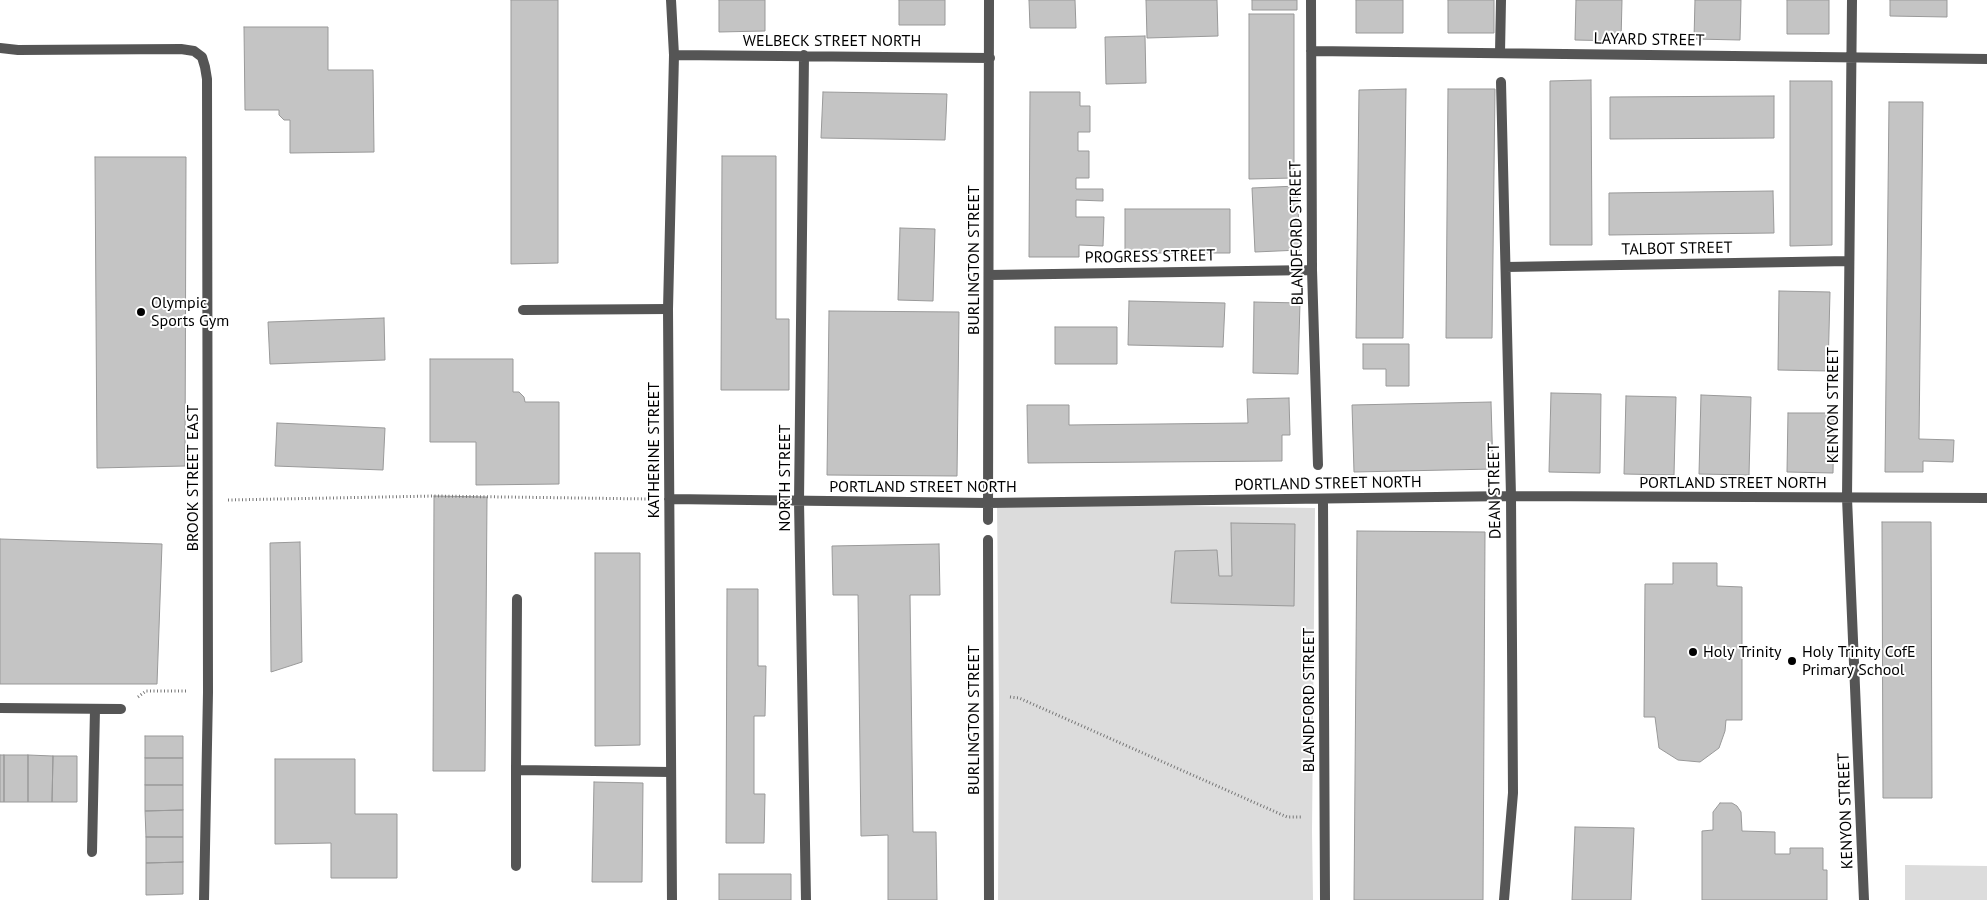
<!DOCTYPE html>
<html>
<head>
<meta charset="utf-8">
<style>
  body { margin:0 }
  canvas { display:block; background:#fff }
</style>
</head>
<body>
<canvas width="1987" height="900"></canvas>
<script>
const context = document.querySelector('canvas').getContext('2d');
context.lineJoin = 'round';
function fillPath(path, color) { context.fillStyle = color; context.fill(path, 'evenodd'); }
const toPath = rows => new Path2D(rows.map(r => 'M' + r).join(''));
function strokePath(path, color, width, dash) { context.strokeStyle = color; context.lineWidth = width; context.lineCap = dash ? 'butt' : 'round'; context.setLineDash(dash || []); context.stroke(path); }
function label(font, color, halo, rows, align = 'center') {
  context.font = font + ' "PT Sans",sans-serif'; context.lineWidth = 4; context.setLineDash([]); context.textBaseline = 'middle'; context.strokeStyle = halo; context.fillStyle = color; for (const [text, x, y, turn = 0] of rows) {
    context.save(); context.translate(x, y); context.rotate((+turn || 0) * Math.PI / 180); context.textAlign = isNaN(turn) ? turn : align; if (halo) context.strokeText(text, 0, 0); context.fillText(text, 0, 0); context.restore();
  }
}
const green = toPath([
  [997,503,1315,508,1312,831,1313,900,998,900,999,706],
  [1905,865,1987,866,1987,900,1905,900]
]);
const building = toPath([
  [511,0,558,0,558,263,511,264,511,0],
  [719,0,765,0,765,31,719,32,719,0],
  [899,0,945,0,945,25,899,25,899,0],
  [1029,0,1075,0,1076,28,1030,28,1029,0],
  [1146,0,1217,0,1218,36,1147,38,1146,0],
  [1252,0,1297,0,1297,10,1252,10,1252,0],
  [1356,0,1403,0,1403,33,1356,33,1356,0],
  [1448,0,1494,0,1494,33,1448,33,1448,0],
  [1576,0,1622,0,1621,41,1575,40,1576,0],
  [1695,0,1741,0,1740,40,1694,39,1695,0],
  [1787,0,1829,0,1829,34,1787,34,1787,0],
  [1890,0,1947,0,1947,17,1890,16,1890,0],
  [1249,14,1294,14,1294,178,1249,179,1249,14],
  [244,27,328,27,328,70,373,70,374,152,290,153,290,120,284,120,279,115,279,110,245,110,244,27],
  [1145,36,1146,83,1106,84,1105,37,1145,36],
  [1591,80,1592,245,1550,245,1550,81,1591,80],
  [1790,81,1832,81,1832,245,1790,246,1790,81],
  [1406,89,1403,338,1356,338,1359,90,1406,89],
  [1448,89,1495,89,1492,338,1446,338,1448,89],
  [823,92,947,94,945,140,821,138,823,92],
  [1030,92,1080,92,1080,106,1090,106,1090,132,1078,132,1078,151,1089,151,1089,178,1076,178,1076,189,1103,189,1103,201,1076,200,1076,217,1104,217,1103,246,1079,245,1079,257,1029,257,1030,92],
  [1774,96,1774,138,1610,139,1610,97,1774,96],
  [1889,102,1923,102,1919,439,1954,440,1953,462,1923,461,1923,472,1885,472,1889,102],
  [722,156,776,156,776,319,789,319,789,390,721,390,722,156],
  [95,157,186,157,185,466,97,468,95,157],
  [1297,186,1300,250,1255,252,1252,188,1297,186],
  [1773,191,1774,233,1609,235,1609,193,1773,191],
  [1125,209,1230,209,1230,253,1125,253,1125,209],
  [900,228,935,229,933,301,898,300,900,228],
  [1779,291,1830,292,1828,371,1778,370,1779,291],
  [1129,301,1225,303,1223,347,1128,345,1129,301],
  [1254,302,1300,303,1298,374,1253,373,1254,302],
  [829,311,959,312,957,476,827,475,829,311],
  [384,318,385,360,270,364,268,322,384,318],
  [1055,327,1117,327,1117,364,1055,364,1055,327],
  [1363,344,1409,344,1409,386,1386,386,1386,369,1363,369,1363,344],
  [430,359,513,359,513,392,519,392,524,397,525,402,559,402,559,484,476,485,476,442,430,442,430,359],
  [1551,393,1601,394,1600,473,1549,472,1551,393],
  [1701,395,1751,397,1749,475,1699,474,1701,395],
  [1626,396,1676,397,1674,475,1624,474,1626,396],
  [1289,398,1290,435,1282,435,1282,461,1028,463,1027,405,1069,405,1069,425,1248,423,1247,399,1289,398],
  [1491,402,1493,469,1354,472,1352,405,1491,402],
  [1788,413,1834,413,1833,473,1787,472,1788,413],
  [277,423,385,428,383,470,275,466,277,423],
  [434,496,487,497,485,771,433,771,434,496],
  [1882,522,1931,522,1932,798,1883,798,1882,522],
  [1231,523,1295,524,1294,606,1171,603,1175,551,1217,550,1219,576,1232,576,1231,523],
  [1357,531,1485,532,1483,900,1354,900,1357,531],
  [0,539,162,544,157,684,0,684,0,539],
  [300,542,302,662,271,672,270,543,300,542],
  [939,544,940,595,910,595,913,832,936,832,937,900,888,900,888,835,861,836,858,595,833,595,832,546,939,544],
  [595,553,640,553,640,745,595,746,595,553],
  [1673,563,1717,563,1717,586,1742,587,1742,720,1726,720,1725,731,1719,748,1700,762,1678,760,1659,748,1655,717,1644,717,1645,584,1673,584,1673,563],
  [727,589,758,589,758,666,766,666,765,716,754,716,754,794,765,794,764,843,726,843,727,589],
  [145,736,183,736,183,758,145,758,145,736],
  [0,755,4,755,4,802,0,802,0,755],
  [4,755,28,755,28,802,4,802,4,755],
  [28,755,53,756,52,802,28,802,28,755],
  [53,756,77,756,77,802,52,802,53,756],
  [145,758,183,758,183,785,145,785,145,758],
  [275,759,355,759,355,814,397,814,397,878,331,878,331,843,275,844,275,759],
  [594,782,643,783,642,882,592,882,594,782],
  [145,785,183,785,183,810,145,811,145,785],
  [1720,803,1732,803,1737,806,1741,812,1742,831,1775,832,1775,854,1790,854,1790,848,1823,848,1823,870,1827,870,1827,900,1702,900,1702,831,1713,830,1713,812,1720,803],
  [183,810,183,837,146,837,145,811,183,810],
  [1575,827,1634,828,1631,900,1572,900,1575,827],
  [146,837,183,837,183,862,146,863,146,837],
  [183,862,183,894,146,895,146,863,183,862],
  [719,874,791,874,791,900,719,900,719,874]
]);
const path = toPath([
  [228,500,434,496,650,499],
  [138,697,146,691,187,691],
  [1010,697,1019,698,1287,817,1303,817]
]);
const lane = toPath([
  [523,310,668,309],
  [516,770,517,599],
  [516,866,516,770,671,772]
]);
const street = toPath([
  [671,0,674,55,668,309,672,900],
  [1311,0,1312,270,1318,465],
  [1852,0,1847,498,1864,900],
  [0,48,18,50,181,49,194,51,202,57,205,67,207,79,208,692,204,900],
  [1311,51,1987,59],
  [1500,53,1501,0],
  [674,55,990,58],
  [804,55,799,501,806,900],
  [1501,82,1511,496,1513,793,1504,900],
  [1506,267,1849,261],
  [989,275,1312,270],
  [669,499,988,503,1511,496,1987,498],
  [1323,500,1325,900],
  [988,520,989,0],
  [988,540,989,900],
  [0,708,121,709],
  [92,852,95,709]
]);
const markers = [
  [141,312,5,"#000"],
  [1693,652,5,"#000"],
  [1792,661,5,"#000"]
];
const streetNames = [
  ["LAYARD STREET",1649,40,1],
  ["WELBECK STREET NORTH",832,41],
  ["BLANDFORD STREET",1297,233,-91],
  ["TALBOT STREET",1677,249,-1],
  ["PROGRESS STREET",1150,257,-1],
  ["BURLINGTON STREET",974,260,-90],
  ["KENYON STREET",1833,405,-90],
  ["KATHERINE STREET",654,450,-90],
  ["BROOK STREET EAST",193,478,-90],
  ["NORTH STREET",785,478,-90],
  ["PORTLAND STREET NORTH",1733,483],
  ["PORTLAND STREET NORTH",1328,484,-1],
  ["PORTLAND STREET NORTH",923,487],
  ["DEAN STREET",1495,491,-91],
  ["BLANDFORD STREET",1309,700,-90],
  ["BURLINGTON STREET",974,720,-90],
  ["KENYON STREET",1846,811,-92]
];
const poiNames = [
  ["Olympic",151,303],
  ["Sports Gym",151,321],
  ["Holy Trinity",1703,652],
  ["Holy Trinity CofE",1802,652],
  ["Primary School",1802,670]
];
fillPath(green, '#dcdcdc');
fillPath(building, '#c4c4c4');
strokePath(building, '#999', 1);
strokePath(path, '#777', 3, [1, 2.5]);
strokePath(lane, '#555', 10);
strokePath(street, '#555', 10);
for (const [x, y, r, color] of markers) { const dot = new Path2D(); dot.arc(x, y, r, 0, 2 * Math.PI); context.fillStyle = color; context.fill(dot); strokePath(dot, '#fff', 2); }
label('16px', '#000', '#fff', streetNames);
label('16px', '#000', '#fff', poiNames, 'left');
</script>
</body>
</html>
